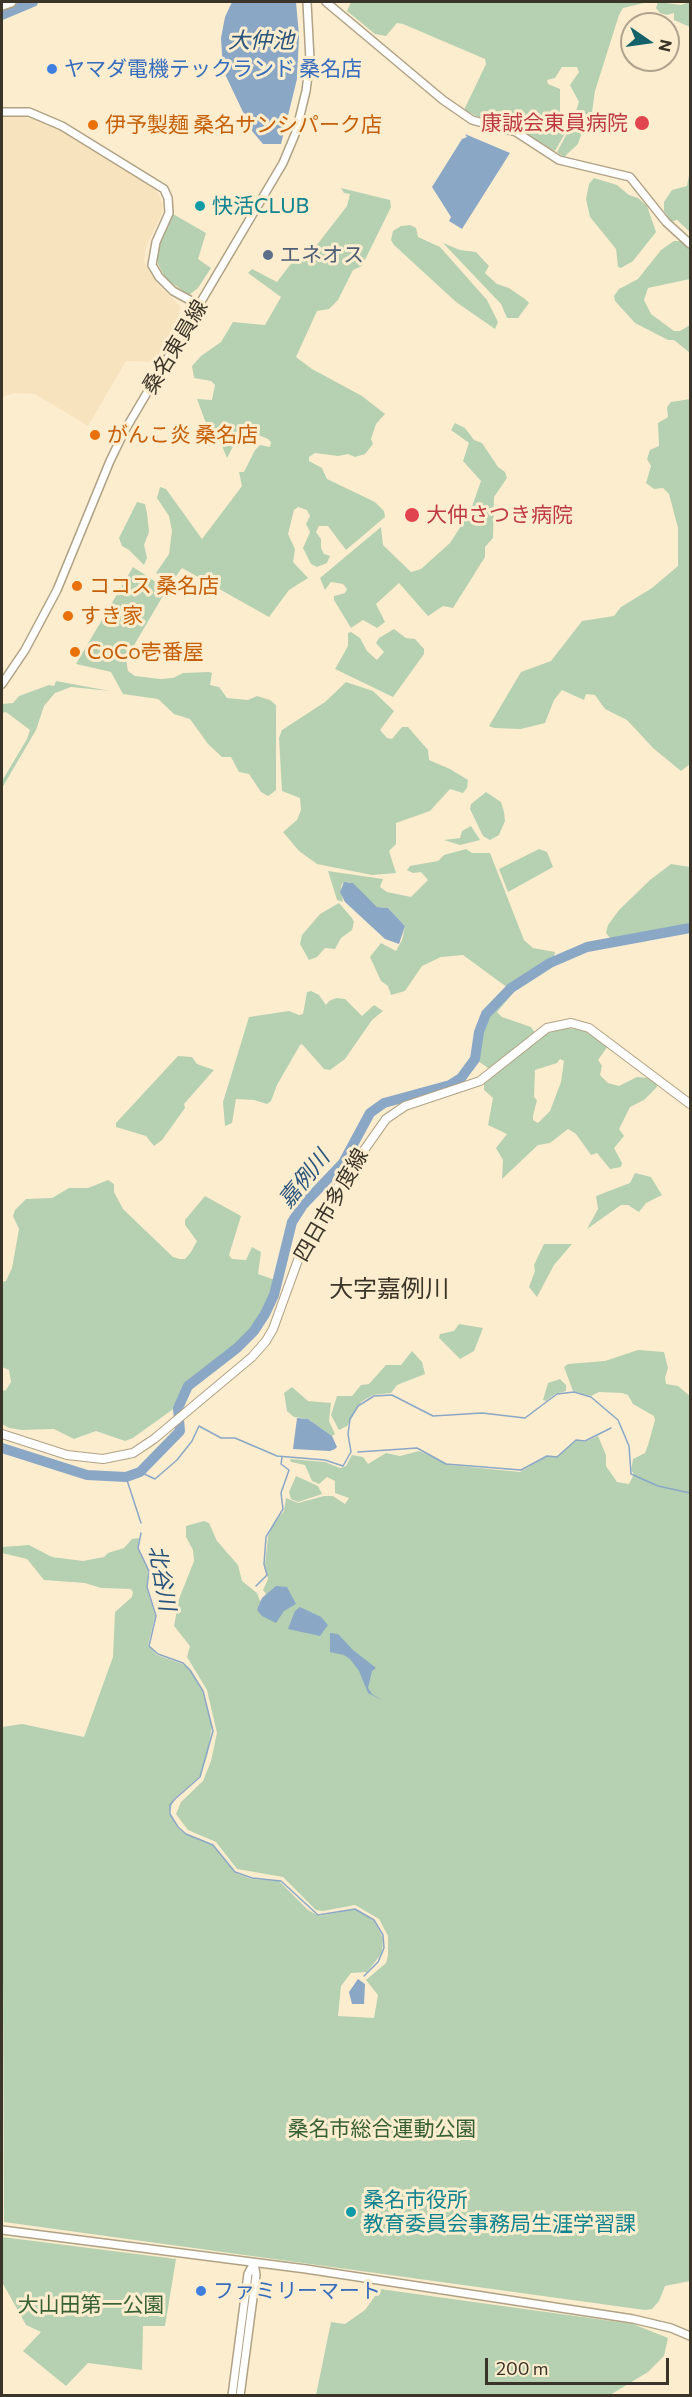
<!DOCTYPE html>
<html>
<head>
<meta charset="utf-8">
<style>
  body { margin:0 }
  #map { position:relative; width:692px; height:2397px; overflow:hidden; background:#fdedcf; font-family:Commissioner,sans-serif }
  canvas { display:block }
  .frame { position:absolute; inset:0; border:3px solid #3b3529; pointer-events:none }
  .north { position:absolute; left:620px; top:12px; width:60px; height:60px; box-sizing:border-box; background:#fdedcf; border:2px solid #afa38d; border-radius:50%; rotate:103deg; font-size:16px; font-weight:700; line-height:24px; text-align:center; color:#3b3529 }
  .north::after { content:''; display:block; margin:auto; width:21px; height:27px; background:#136269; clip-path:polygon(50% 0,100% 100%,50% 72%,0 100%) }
  .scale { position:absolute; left:485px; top:2358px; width:184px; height:27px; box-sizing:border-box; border:3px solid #3b3529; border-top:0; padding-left:8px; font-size:18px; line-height:21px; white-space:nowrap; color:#3b3529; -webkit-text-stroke:4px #fdedcf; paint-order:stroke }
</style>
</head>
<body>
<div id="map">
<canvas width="692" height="2397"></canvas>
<div class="frame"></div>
<div class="north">N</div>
<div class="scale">200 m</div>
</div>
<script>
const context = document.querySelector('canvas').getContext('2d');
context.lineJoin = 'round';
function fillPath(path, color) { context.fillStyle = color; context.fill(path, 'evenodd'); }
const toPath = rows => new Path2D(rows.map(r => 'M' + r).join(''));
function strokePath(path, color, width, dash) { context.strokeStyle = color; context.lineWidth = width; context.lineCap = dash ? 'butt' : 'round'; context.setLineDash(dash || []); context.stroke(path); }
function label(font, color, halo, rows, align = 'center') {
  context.font = font + ' Commissioner,"Noto Sans JP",sans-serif'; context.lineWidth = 6; context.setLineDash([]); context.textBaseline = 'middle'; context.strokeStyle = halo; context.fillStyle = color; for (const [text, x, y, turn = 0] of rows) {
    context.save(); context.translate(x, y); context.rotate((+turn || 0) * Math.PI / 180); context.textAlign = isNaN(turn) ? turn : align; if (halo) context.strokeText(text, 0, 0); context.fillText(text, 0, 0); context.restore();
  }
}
const built = toPath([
  [2,113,30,115,55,125,155,186,163,204,162,214,146,247,144,261,158,285,180,306,179,315,155,362,126,361,88,426,35,394,14,393,2,397]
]);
const green = toPath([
  [351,2,648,2,623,8,619,15,595,91,592,112,586,120,578,144,564,157,557,152,571,126,579,102,570,85,579,72,577,67,562,67,555,78,547,80,548,84,560,89,560,121,568,128,555,151,516,128,481,118,464,110,486,64,485,59,403,24,397,23,386,36,375,34,347,11],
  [658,2,681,5,690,2,690,27,674,20,674,13,667,15,660,13,656,8],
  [690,170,690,232,677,220,671,222,664,211,664,202,672,190,687,186],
  [594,178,617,185,629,195,638,198,647,206,656,232,633,261,621,268,618,267,616,249,590,217,586,199,589,184],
  [341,188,390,200,391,207,362,266,353,270,338,300,329,309,317,311,296,357,312,369,362,396,385,414,376,424,371,439,373,444,365,454,355,457,348,454,338,456,315,453,309,457,309,461,322,468,327,479,375,502,384,511,385,517,346,550,328,526,319,526,316,532,321,539,321,548,324,554,330,556,327,563,317,567,311,564,303,548,310,532,306,524,310,516,307,510,298,507,294,510,288,534,295,549,293,562,308,578,289,590,269,617,182,568,171,583,156,573,169,554,172,531,169,516,157,498,160,487,166,489,202,539,242,486,239,472,244,472,255,450,260,445,270,447,271,442,268,439,247,430,237,439,227,458,220,441,227,439,215,437,207,426,197,399,212,400,215,385,211,381,194,378,192,366,201,356,221,342,233,322,265,325,281,297,248,273,252,269,277,282,296,257,306,259,347,206,350,194,344,193],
  [173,214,206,233,198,259,211,268,198,288,189,295,166,279,158,264,158,247],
  [410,225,416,228,418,237,440,247,487,300,498,322,495,329,456,302,394,245,391,240,393,231,401,226],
  [674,241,681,241,690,249,690,279,648,288,644,300,651,314,674,331,680,331,690,325,690,353,674,340,668,340,635,323,615,301,614,296,619,289,638,279,661,250],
  [443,243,460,250,476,252,489,266,485,273,497,284,509,288,525,299,529,303,518,318,507,318,501,304],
  [690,399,690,764,681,771,653,748,627,720,605,709,595,695,586,694,584,700,562,690,554,700,545,723,521,729,494,728,489,726,521,672,551,661,582,621,614,616,621,607,652,588,678,566,678,528,669,494,663,488,654,489,646,483,651,466,647,459,650,450,659,446,658,423,668,417,667,407,671,402],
  [455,423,465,428,474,440,482,443,498,467,505,472,507,478,494,497,493,538,485,547,485,557,453,608,443,606,428,616,399,583,376,604,385,622,377,628,363,620,351,628,334,600,334,596,345,593,347,589,343,584,331,582,325,590,320,578,381,527,383,545,411,572,421,569,450,543,470,512,481,481,463,461,469,443,451,430],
  [137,502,145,504,147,513,149,532,144,545,147,558,144,565,129,550,122,546,119,538],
  [133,567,167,589,126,659,128,671,135,676,160,679,173,678,183,673,209,672,212,673,210,685,219,687,227,698,248,700,257,696,270,700,276,705,276,790,271,794,268,796,261,792,249,774,239,772,231,757,222,757,208,744,190,719,174,714,158,699,123,694,111,672,76,664],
  [394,629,406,638,415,639,424,649,424,654,393,697,335,669,348,646,348,633,351,632,360,638,367,651,377,660,384,652,376,643,379,638],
  [56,681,110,691,71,687,55,693,44,706,36,730,2,788,2,781,27,739,30,730,6,712,2,713,2,704,13,703,19,696,49,685,54,686],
  [346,682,373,691,394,711,380,730,387,738,392,739,402,727,408,727,428,750,429,760,450,769,468,780,467,788,463,793,450,789,430,811,396,823,396,844,389,851,396,873,372,875,317,864,299,851,283,832,297,820,301,810,300,798,282,791,279,738,282,730,325,702],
  [486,792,501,802,504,812,505,821,499,835,490,840,483,836,470,809,471,804],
  [471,826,480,840,460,845,444,840,460,838,462,831],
  [466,849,472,853,490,853,524,940,533,948,555,952,554,957,508,988,463,955,441,957,422,966,405,991,391,995,388,986,381,981,370,957,381,943,396,951,402,940,405,926,388,908,377,907,350,882,342,884,341,888,343,902,337,900,328,871,383,879,380,887,387,892,411,897,428,880,421,872,413,873,407,870,410,866,438,861,444,855],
  [539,849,547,852,553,867,508,892,499,869],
  [671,864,690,867,690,925,611,939,606,933,608,925,619,910,650,880],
  [339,903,352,918,354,922,352,930,341,938,335,949,325,948,317,957,309,960,300,944,302,935,320,914],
  [538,974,540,975,515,991,497,1012,502,1017,531,1027,535,1033,492,1070,488,1068,478,1061,478,1058,482,1030,488,1014,512,991],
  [311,991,319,995,326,1005,329,1001,336,998,345,999,362,1016,374,1005,383,1011,372,1020,345,1059,330,1070,324,1069,302,1044,300,1045,277,1085,271,1101,267,1104,254,1100,236,1099,232,1123,225,1126,223,1102,249,1017,289,1011,299,1015,303,1014,307,992],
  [568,1028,586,1031,608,1046,598,1060,602,1066,600,1075,608,1083,619,1086,637,1077,649,1078,656,1082,657,1087,644,1100,630,1107,619,1129,624,1136,614,1148,622,1163,621,1167,610,1169,597,1153,591,1155,576,1134,568,1129,550,1143,538,1145,502,1179,503,1160,496,1148,507,1134,488,1125,493,1098,484,1090,484,1084,547,1033],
  [560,1059,564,1061,561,1082,550,1111,538,1123,533,1120,533,1116,537,1100,534,1097,535,1070,557,1063],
  [178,1056,192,1057,197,1064,214,1070,184,1104,185,1108,162,1140,154,1146,146,1136,116,1127,116,1123],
  [635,1173,651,1177,662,1195,646,1203,639,1212,628,1205,621,1205,587,1229,598,1209,596,1196,630,1183],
  [108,1180,114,1184,114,1192,123,1209,173,1257,180,1259,185,1259,191,1252,197,1241,185,1225,185,1220,205,1196,241,1216,229,1255,232,1259,246,1260,252,1247,261,1252,258,1274,275,1280,267,1305,245,1336,188,1380,176,1407,133,1438,125,1441,96,1431,74,1439,54,1429,22,1430,9,1428,2,1424,2,1391,6,1390,11,1382,9,1370,2,1367,2,1282,6,1281,12,1268,19,1229,13,1216,15,1210,26,1199,52,1198,69,1188,88,1188],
  [544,1244,572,1244,554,1265,537,1297,529,1287,535,1271,534,1265],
  [459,1324,483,1328,474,1351,460,1359,439,1338,440,1334,454,1331],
  [638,1350,664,1352,668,1368,665,1378,666,1384,678,1386,690,1396,690,2281,665,2286,659,2301,652,2309,645,2310,4,2222,2,1727,22,1724,84,1737,113,1657,115,1612,132,1597,133,1592,131,1589,101,1588,85,1583,44,1580,27,1559,2,1553,2,1547,29,1545,52,1557,83,1561,104,1557,108,1553,124,1548,132,1539,139,1538,138,1548,148,1570,147,1589,155,1616,148,1645,157,1655,185,1665,190,1670,202,1691,212,1726,207,1756,200,1776,174,1799,169,1813,177,1827,185,1834,213,1845,235,1873,251,1879,279,1881,308,1910,319,1916,355,1909,374,1921,383,1938,382,1953,367,1972,351,1973,341,1986,338,2016,374,2018,378,1995,366,1980,386,1963,388,1955,388,1936,379,1919,355,1905,323,1911,316,1910,283,1877,237,1869,216,1842,188,1830,176,1814,181,1802,203,1781,211,1761,217,1733,207,1690,187,1657,190,1646,174,1626,179,1599,194,1561,193,1550,186,1537,186,1526,204,1521,209,1523,217,1541,238,1565,242,1581,257,1593,260,1601,266,1594,263,1590,268,1579,265,1564,268,1537,273,1525,284,1511,286,1498,298,1503,324,1496,333,1496,345,1504,349,1498,335,1493,335,1481,327,1477,319,1484,312,1481,305,1465,291,1462,290,1459,325,1462,340,1468,346,1466,352,1455,363,1457,368,1464,386,1453,400,1456,419,1451,450,1465,520,1472,546,1457,557,1457,576,1440,585,1442,598,1436,606,1455,606,1466,617,1482,629,1484,634,1474,631,1470,633,1459,645,1453,648,1445,655,1420,654,1416,633,1404,628,1395,622,1393,599,1392,591,1396,573,1391,564,1367,568,1364,605,1361],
  [412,1351,422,1362,425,1374,397,1385,391,1393,373,1395,361,1402,347,1426,339,1430,331,1415,337,1396,352,1396,361,1385,369,1384,386,1365,401,1365],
  [560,1379,566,1385,566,1391,555,1394,546,1401,543,1400,548,1383],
  [292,1387,308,1401,331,1403,329,1421,335,1434,332,1436,308,1419,294,1417,287,1411,284,1393],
  [296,1476,318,1486,322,1494,298,1502,291,1499,289,1492],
  [2,2237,176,2259,165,2326,143,2326,142,2370,88,2363,66,2386,23,2351,41,2332,26,2325,2,2282],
  [380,2289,633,2324,668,2338,664,2356,648,2372,610,2395,316,2395,331,2322,345,2324,365,2310]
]);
const water = toPath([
  [232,2,296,2,299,35,297,79,281,144,263,144,252,131,223,70,221,38,225,17],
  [465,134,510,153,462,229,449,221,451,217,432,187,462,139,467,137],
  [344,882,353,883,377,907,388,908,405,926,399,944,385,939,345,902,340,892],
  [297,1418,308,1419,332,1436,337,1447,335,1449,330,1451,293,1449],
  [276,1586,287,1587,296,1604,284,1611,276,1623,262,1616,257,1610,262,1598],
  [300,1607,321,1617,328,1625,320,1636,288,1629,295,1611],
  [330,1633,338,1634,353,1650,376,1668,372,1671,368,1688,372,1694,384,1701,368,1693,359,1671,350,1659,344,1655,330,1652],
  [358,1979,365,1984,364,2004,352,2004,349,1992]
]);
const stream = toPath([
  [358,1452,417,1448,446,1464,521,1470,547,1456,557,1457,576,1440,585,1441,611,1428],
  [140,1472,155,1479,177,1460,192,1441,199,1426,221,1438,235,1438,277,1456,325,1460,343,1466,351,1452,348,1434,350,1419,358,1406,374,1396,392,1395,433,1416,482,1413,525,1418,557,1394,574,1392,591,1397,618,1420,629,1446,631,1474,658,1486,690,1493],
  [126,1477,141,1523],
  [141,1533,138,1548,149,1571,147,1587,156,1616,149,1646,158,1654,183,1663,190,1670,203,1691,213,1731,200,1777,175,1799,170,1805,170,1814,178,1827,186,1834,213,1845,235,1872,252,1878,281,1881,318,1915,355,1909,374,1920,383,1935,384,1948,378,1962,364,1976],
  [256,1586,267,1575,264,1564,266,1537,283,1509,281,1493,289,1470,281,1464,282,1457]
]);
const river = toPath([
  [2,15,33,2],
  [2,1448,87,1475,126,1477,140,1472,180,1431,178,1408,188,1386,237,1348,254,1331,265,1314,274,1295,292,1222,303,1205,343,1163,370,1113,384,1103,450,1085,461,1078,475,1059,479,1032,486,1014,511,988,550,963,587,947,690,928]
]);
const secondary = toPath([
  [326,2,443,100,472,120,516,132,559,160,630,177,666,222,690,244],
  [2,112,29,112,62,126,164,189,168,198,169,213,156,242,152,265,159,277,173,291,199,305],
  [2,684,25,650,57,590,110,461,125,430,283,163,296,132,306,91,310,60,307,2],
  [2,2230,306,2269,633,2319,671,2328,690,2336],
  [232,2396,248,2274,254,2263],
  [240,2396,256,2275,254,2263]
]);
const primary = toPath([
  [2,1434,67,1455,103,1459,133,1453,154,1439,252,1357,266,1341,273,1329,302,1249,336,1190,386,1119,405,1106,480,1081,547,1028,571,1023,589,1028,690,1104]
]);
const highway = toPath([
  [2,5,11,2]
]);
const markers = [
  [52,69,6,"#3f7fe0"],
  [642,123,8,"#e0444e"],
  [93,125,6,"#e8710a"],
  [200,206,6,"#0f9aa8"],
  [268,255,6,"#5c6f8a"],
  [95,435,6,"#e8710a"],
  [412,515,8,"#e0444e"],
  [77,586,6,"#e8710a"],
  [68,616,6,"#e8710a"],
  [75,652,6,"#e8710a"],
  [351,2212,6,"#0f9aa8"],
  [201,2291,6,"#3f7fe0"]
];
const shopNames = [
  ["ヤマダ電機テックランド 桑名店",64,69],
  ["ファミリーマート",213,2291]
];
const healthNames = [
  ["康誠会東員病院",628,123],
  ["大仲さつき病院",426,515,"left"]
];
const foodNames = [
  ["伊予製麺 桑名サンシパーク店",105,125],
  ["がんこ炎 桑名店",107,435],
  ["ココス 桑名店",89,586],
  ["すき家",80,616],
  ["CoCo壱番屋",87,652]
];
const cultureNames = [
  ["快活CLUB",212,206],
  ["桑名市役所",363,2200],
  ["教育委員会事務局生涯学習課",363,2224]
];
const serviceNames = [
  ["エネオス",280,255]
];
const streetNames = [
  ["桑名東員線",175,347,-59],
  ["四日市多度線",331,1205,-60]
];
const parkNames = [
  ["桑名市総合運動公園",382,2129],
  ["大山田第一公園",91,2305]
];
const waterNames = [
  ["大仲池",261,41],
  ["嘉例川",304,1179,-51],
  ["北谷川",162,1578,80]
];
const quarterNames = [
  ["大字嘉例川",389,1289]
];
fillPath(built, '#f7e3be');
fillPath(green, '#b5d1b2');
fillPath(water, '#8aa7c6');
strokePath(stream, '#8aa7c6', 1.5);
strokePath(river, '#8aa7c6', 10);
strokePath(secondary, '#b0a285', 10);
strokePath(primary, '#b0a285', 10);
strokePath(highway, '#b0a285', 12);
strokePath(secondary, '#fff', 7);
strokePath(primary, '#fff', 8);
strokePath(highway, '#fff', 9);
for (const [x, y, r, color] of markers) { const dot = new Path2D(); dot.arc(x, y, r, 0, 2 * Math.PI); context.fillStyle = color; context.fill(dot); strokePath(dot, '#fdedcf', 2); }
label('21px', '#366cbe', '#fdedcf', shopNames, 'left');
label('21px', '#be3a42', '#fdedcf', healthNames, 'right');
label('21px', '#c56008', '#fdedcf', foodNames, 'left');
label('21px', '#0d838f', '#fdedcf', cultureNames, 'left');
label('21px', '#4e5e75', '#fdedcf', serviceNames, 'left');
label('21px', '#3b3529', '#fdedcf', streetNames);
label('21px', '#376033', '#fdedcf', parkNames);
label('italic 22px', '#27537d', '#fdedcf', waterNames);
label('24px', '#3b3529', '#fdedcf', quarterNames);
</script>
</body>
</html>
